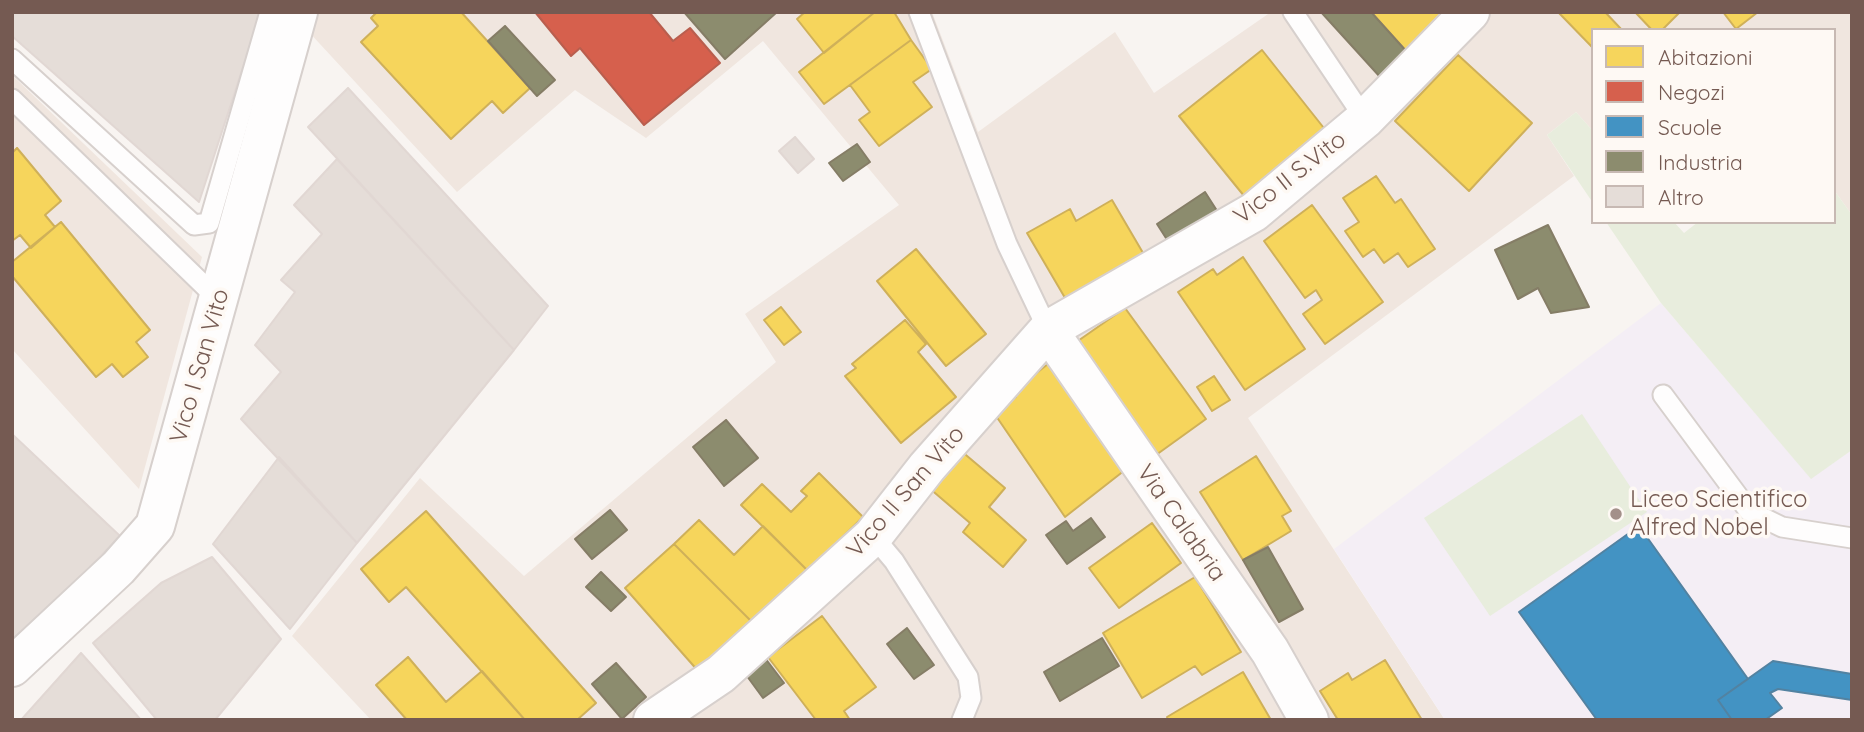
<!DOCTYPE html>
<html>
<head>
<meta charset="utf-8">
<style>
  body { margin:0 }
  #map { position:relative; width:1864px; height:732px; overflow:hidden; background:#f8f4f1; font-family:Quicksand,sans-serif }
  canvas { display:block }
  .frame { position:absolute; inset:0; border:14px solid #755a52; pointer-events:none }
  .legend { position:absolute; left:1591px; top:28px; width:245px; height:196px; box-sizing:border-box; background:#fef9f4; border:2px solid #c7b9b3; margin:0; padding:9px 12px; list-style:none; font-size:21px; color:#755a52 }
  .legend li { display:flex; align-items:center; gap:14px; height:35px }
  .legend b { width:35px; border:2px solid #c7b9b3 }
</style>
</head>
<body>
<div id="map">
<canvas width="1864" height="732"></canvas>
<div class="frame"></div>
<ul class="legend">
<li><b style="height:19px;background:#f6d55c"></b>Abitazioni</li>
<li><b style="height:19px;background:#d6604d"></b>Negozi</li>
<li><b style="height:19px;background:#4393c3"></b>Scuole</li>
<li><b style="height:19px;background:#8c8c6e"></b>Industria</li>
<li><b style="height:19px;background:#e5ddd8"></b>Altro</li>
</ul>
</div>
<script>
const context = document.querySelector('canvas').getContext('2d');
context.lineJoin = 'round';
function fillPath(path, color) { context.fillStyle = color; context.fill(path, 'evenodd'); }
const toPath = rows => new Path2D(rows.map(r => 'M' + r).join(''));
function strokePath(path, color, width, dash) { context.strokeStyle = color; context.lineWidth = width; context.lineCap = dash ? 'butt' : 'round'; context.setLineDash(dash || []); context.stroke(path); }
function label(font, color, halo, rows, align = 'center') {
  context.font = font + ' Quicksand,sans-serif'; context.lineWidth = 7; context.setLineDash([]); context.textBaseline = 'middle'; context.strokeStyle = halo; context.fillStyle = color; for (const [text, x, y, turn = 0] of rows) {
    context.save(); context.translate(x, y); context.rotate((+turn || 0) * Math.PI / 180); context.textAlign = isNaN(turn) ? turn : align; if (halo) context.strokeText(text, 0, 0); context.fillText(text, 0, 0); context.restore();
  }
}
const residential = toPath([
  [312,12,932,12,978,132,1115,32,1154,93,1271,12,1852,12,1852,215,1834,190,1834,30,1593,30,1593,131,1576,112,1547,135,1574,176,1248,418,1445,720,371,720,292,636,420,478,524,576,776,362,745,314,899,205,763,41,646,138,575,90,457,192,307,30],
  [12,75,202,257,139,489,12,349]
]);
const education = toPath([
  [1661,303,1811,478,1852,450,1852,720,1445,720,1334,549]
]);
const green = toPath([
  [1576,112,1593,131,1593,203,1547,135],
  [1834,190,1852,215,1852,450,1811,479,1661,303,1606,222,1674,222,1684,233,1698,222,1834,222],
  [1582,414,1647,512,1490,616,1424,518]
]);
const homes = toPath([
  [377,12,461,12,530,88,503,113,492,101,451,139,361,42,378,26,371,18,377,12],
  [805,12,875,12,824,53,797,19,805,12],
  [875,12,894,12,911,40,824,104,799,72,875,12],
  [1371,12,1450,12,1407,52,1371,12],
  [1558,12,1605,12,1622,30,1593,30,1593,48,1558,12],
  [1635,12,1680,12,1662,30,1652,30,1635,12],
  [1723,12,1758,12,1736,29,1723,12],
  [911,40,932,69,913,82,932,107,879,146,859,120,870,112,850,85,911,40],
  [1262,50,1331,137,1249,202,1179,116,1262,50],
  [1458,55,1532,123,1469,191,1395,121,1458,55],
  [17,148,61,201,45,215,55,227,31,248,20,235,12,241,12,153,17,148],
  [1376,176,1395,203,1401,199,1435,249,1408,267,1398,253,1384,263,1374,249,1363,257,1345,231,1359,222,1343,198,1376,176],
  [1112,200,1146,258,1068,303,1027,233,1070,209,1076,221,1112,200],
  [1312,205,1383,302,1325,344,1303,314,1322,300,1316,290,1305,298,1264,241,1312,205],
  [61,222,150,330,136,342,148,357,123,377,112,364,96,377,12,276,12,262,61,222],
  [916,249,986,334,946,366,877,281,916,249],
  [1243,257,1305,349,1245,390,1178,292,1213,269,1217,275,1243,257],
  [781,307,801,332,784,345,764,320,781,307],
  [1125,308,1206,419,1156,455,1075,343,1125,308],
  [905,320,926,344,918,352,956,397,901,443,845,376,856,368,852,364,905,320],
  [1048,364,1125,470,1065,517,994,413,1016,397,1015,390,1048,364],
  [1214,376,1230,400,1212,411,1197,387,1214,376],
  [960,450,1005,488,989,507,1026,540,1003,567,963,532,970,523,928,487,960,450],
  [1256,456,1291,511,1282,516,1291,531,1243,560,1200,492,1256,456],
  [819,473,863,517,808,571,741,505,762,484,791,512,807,496,801,491,819,473],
  [426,511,596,703,577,720,525,720,406,587,389,602,361,569,426,511],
  [699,520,734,555,763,526,808,571,754,624,674,544,699,520],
  [1152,523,1181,563,1119,608,1089,568,1152,523],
  [674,544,754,624,699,672,625,588,674,544],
  [1195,577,1241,652,1202,675,1195,666,1142,698,1103,633,1195,577],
  [822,616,876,687,844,711,850,720,816,720,768,657,822,616],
  [408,657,446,702,482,671,525,720,407,720,376,685,408,657],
  [1385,660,1422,720,1338,720,1320,691,1348,673,1352,680,1385,660],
  [1243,672,1271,720,1168,720,1167,717,1243,672]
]);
const shops = toPath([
  [535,12,649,12,673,41,690,28,720,63,644,125,580,48,571,56,535,12]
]);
const schools = toPath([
  [1639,526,1748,679,1718,700,1732,720,1597,720,1519,612,1639,526],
  [1773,661,1852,674,1852,700,1778,689,1770,693,1782,708,1765,720,1732,720,1718,700,1773,661]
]);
const industry = toPath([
  [684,12,777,12,725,59,684,12],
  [1321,12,1371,12,1407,52,1381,78,1321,12],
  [505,26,555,80,537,96,488,41,505,26],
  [857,144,870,162,843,181,829,163,857,144],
  [1205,192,1221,217,1173,249,1157,224,1205,192],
  [1548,225,1589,307,1551,313,1538,288,1518,299,1495,250,1548,225],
  [726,420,758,458,724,486,693,447,726,420],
  [610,510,627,530,592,559,575,539,610,510],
  [1091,518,1105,537,1067,564,1046,535,1066,521,1073,531,1091,518],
  [1268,547,1303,609,1279,622,1243,560,1268,547],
  [601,572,626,597,611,611,586,587,601,572],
  [907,628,934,665,914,679,887,644,907,628],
  [1102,638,1119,666,1060,701,1044,672,1102,638],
  [765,658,784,683,763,698,744,672,765,658],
  [616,663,646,697,622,719,592,684,616,663]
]);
const building = toPath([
  [12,12,261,12,199,202,12,36,12,12],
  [348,88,548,306,514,350,308,127,348,88],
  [795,137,814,159,798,173,779,151,795,137],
  [337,159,514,350,357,543,241,419,281,372,255,345,295,292,281,280,322,234,294,205,337,159],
  [12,434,120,536,12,649,12,434],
  [279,457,357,543,290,629,213,544,279,457],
  [212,557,281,639,215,720,157,720,93,643,161,583,212,557],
  [81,653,141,720,21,720,81,653]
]);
const service = toPath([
  [919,12,1007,244,1048,330],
  [1293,12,1365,119],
  [12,59,194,225,209,223,270,12],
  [12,99,219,300],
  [1663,395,1749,511,1782,527,1852,538],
  [873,536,894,561,968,677,971,698,962,720]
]);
const minor = toPath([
  [1048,330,1270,651,1309,720],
  [12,667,118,568,155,526,298,12],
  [653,720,721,674,873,536,927,467,1048,330,1254,212,1365,119,1470,12]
]);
const markers = [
  [1616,514,7,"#a3908a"]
];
const streetNames = [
  ["Vico II S.Vito",1290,178,-38],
  ["Vico I San Vito",200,366,-74],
  ["Vico II San Vito",906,492,-49],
  ["Via Calabria",1181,523,55]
];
const poiNames = [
  ["Liceo Scientifico",1630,500],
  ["Alfred Nobel",1630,528]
];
fillPath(residential, '#f0e6df');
fillPath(education, '#f4eef5');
fillPath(green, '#e8eddd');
fillPath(homes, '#f6d55c');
strokePath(homes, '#cfb059', 2);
fillPath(shops, '#d6604d');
strokePath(shops, '#b95e4e', 2);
fillPath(schools, '#4393c3');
strokePath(schools, '#5282a1', 2);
fillPath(industry, '#8c8c6e');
strokePath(industry, '#857d66', 2);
fillPath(building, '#e5ddd8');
strokePath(building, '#e1d7d3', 2);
strokePath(service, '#d7d0cd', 23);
strokePath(minor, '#d7d0cd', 42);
strokePath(service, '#fefdfd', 19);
strokePath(minor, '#fefdfd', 38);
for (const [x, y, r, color] of markers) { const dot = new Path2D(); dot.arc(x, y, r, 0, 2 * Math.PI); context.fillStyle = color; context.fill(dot); strokePath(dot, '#fef9f4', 2.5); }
label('24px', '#755a52', '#fef9f4', streetNames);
label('24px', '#755a52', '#fef9f4', poiNames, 'left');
</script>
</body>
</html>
